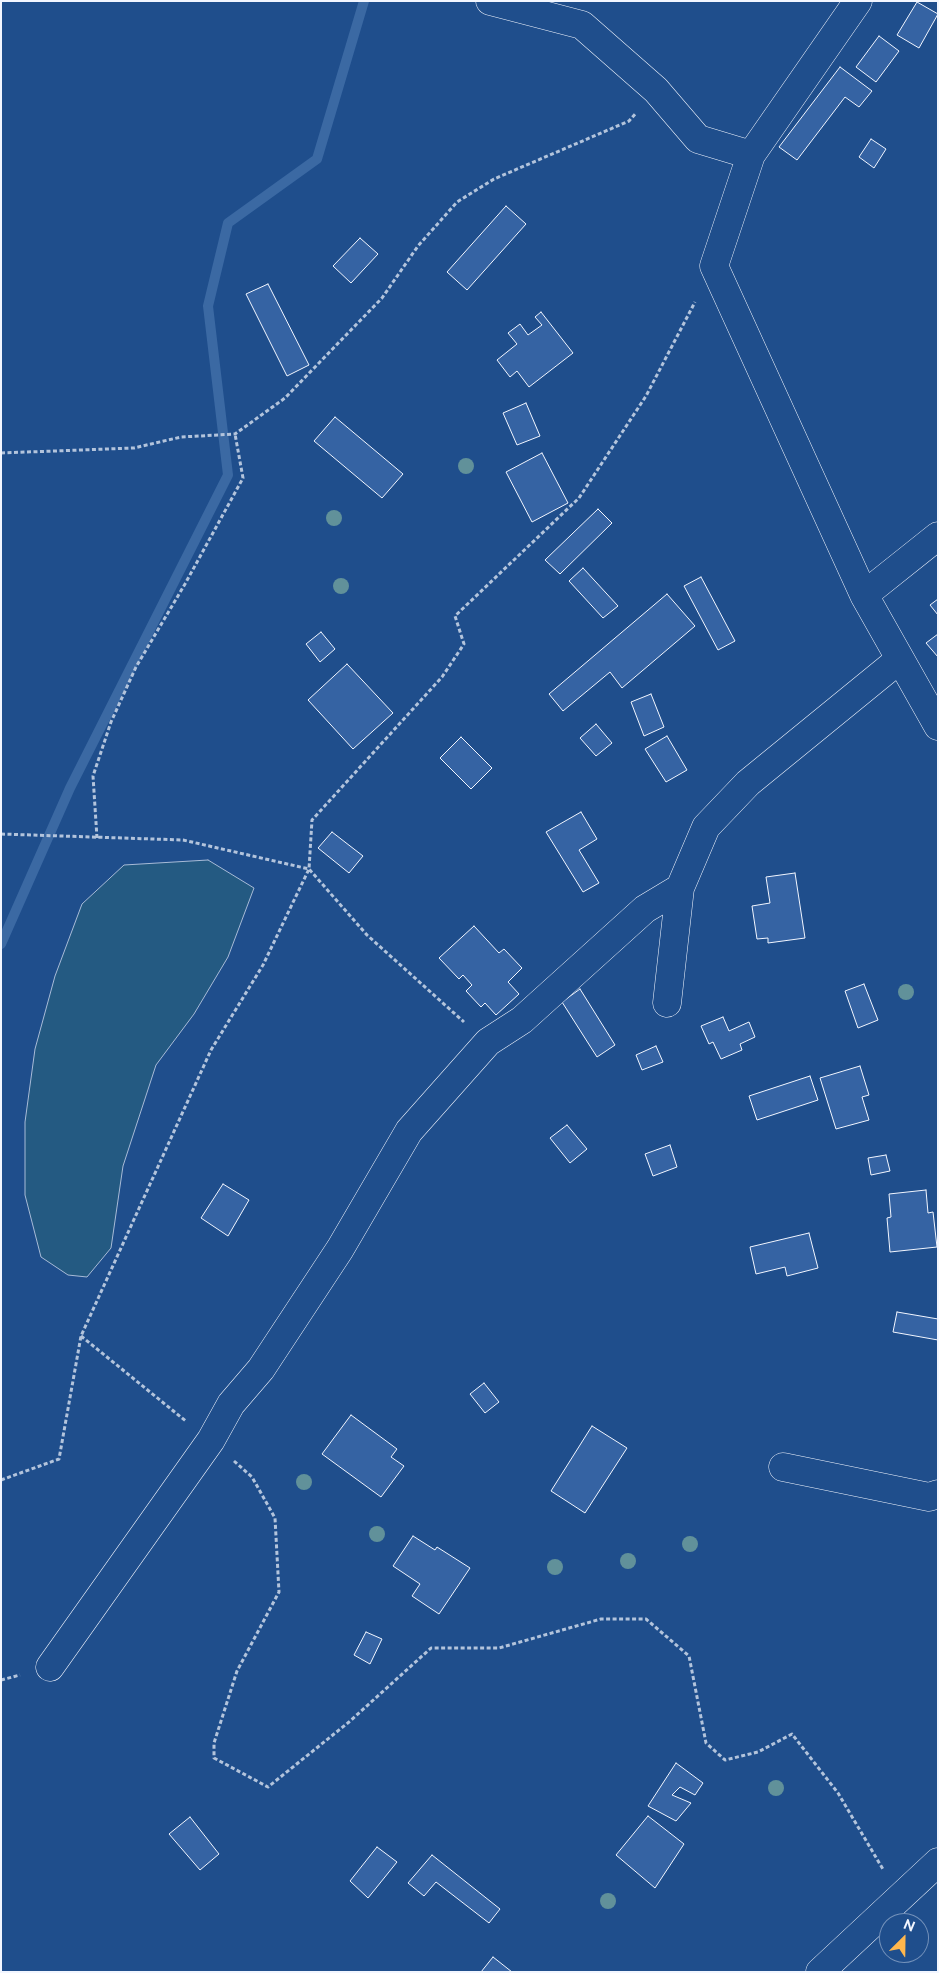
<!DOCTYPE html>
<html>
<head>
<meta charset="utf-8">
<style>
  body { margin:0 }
  #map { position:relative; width:939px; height:1973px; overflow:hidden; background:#1f4e8c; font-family:Raleway,sans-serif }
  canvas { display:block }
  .frame { position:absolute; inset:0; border:2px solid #f2f6ff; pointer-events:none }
  .north { position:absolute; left:879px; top:1913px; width:50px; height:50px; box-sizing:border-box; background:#1f4e8c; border:1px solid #7391ba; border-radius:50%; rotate:23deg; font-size:14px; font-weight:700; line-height:20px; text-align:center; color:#f2f6ff }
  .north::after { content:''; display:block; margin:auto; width:18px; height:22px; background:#ffb74d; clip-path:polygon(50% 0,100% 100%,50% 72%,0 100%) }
</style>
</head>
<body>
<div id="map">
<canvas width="939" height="1973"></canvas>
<div class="frame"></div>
<div class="north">N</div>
</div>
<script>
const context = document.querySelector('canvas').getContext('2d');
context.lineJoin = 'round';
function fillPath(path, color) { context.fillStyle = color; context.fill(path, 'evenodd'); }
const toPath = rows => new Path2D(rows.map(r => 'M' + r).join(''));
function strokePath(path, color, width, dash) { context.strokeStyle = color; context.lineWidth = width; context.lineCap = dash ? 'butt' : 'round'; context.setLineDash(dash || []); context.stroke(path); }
const green = toPath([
  [208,860,254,888,228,957,194,1014,156,1065,123,1166,111,1248,87,1277,68,1275,41,1257,25,1195,25,1122,35,1049,55,976,82,904,124,865,208,860]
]);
const stream = toPath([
  [1,944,70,788,228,475,208,306,228,223,317,159,364,1]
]);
const building = toPath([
  [917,2,938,14,919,48,897,35,917,2],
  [879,36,899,51,876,82,856,67,879,36],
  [840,67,872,91,859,107,845,97,797,160,779,147,840,67],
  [871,139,886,149,874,168,859,157,871,139],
  [506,206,526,224,467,290,447,272,506,206],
  [360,238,378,254,351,283,333,266,360,238],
  [268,284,309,365,287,376,246,294,268,284],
  [541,312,573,353,529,387,517,371,510,377,497,360,517,344,508,333,520,324,528,335,542,325,535,317,541,312],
  [526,403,540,436,517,445,503,413,526,403],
  [335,417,403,474,382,498,314,441,335,417],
  [542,453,568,503,532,522,506,472,542,453],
  [598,509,612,523,560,574,545,560,598,509],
  [583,568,618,606,603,618,569,581,583,568],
  [701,577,735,641,718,650,684,586,701,577],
  [667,594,695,626,622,688,610,672,563,711,549,694,667,594],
  [938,599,938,615,930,605,938,599],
  [321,632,335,649,320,662,306,644,321,632],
  [938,634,938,657,926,643,938,634],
  [347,664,393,713,353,749,308,700,347,664],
  [651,694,664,727,644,736,631,702,651,694],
  [596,724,612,743,596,756,580,738,596,724],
  [667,736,687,770,666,782,645,749,667,736],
  [461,737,492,768,471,789,440,758,461,737],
  [581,812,597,839,579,850,599,883,583,892,546,832,581,812],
  [332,832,363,856,349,873,318,848,332,832],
  [795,873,805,938,768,943,768,938,757,939,752,906,770,903,766,877,795,873],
  [474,926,499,953,504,949,522,968,508,982,519,994,496,1015,485,1003,481,1007,466,991,472,985,463,975,459,979,439,958,474,926],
  [864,984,878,1020,858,1028,845,991,864,984],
  [580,989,615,1045,597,1057,562,1002,580,989],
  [723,1017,729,1031,749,1022,755,1037,740,1044,742,1050,721,1059,713,1042,709,1044,701,1026,723,1017],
  [656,1046,663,1062,642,1070,636,1055,656,1046],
  [860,1066,869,1095,862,1097,869,1120,836,1129,820,1078,860,1066],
  [810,1076,818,1100,757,1120,749,1096,810,1076],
  [567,1125,587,1149,570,1163,550,1138,567,1125],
  [670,1145,677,1167,653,1176,645,1154,670,1145],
  [886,1155,890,1171,871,1175,868,1158,886,1155],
  [223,1184,249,1200,228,1236,201,1218,223,1184],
  [926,1190,928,1213,933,1212,937,1247,890,1252,887,1218,891,1217,889,1194,926,1190],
  [809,1233,818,1268,787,1276,785,1267,756,1274,750,1247,809,1233],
  [897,1312,938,1319,938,1340,893,1332,897,1312],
  [484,1383,499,1402,485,1413,470,1394,484,1383],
  [351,1415,397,1449,391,1457,404,1466,381,1497,322,1454,351,1415],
  [592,1426,627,1448,585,1513,551,1491,592,1426],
  [413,1536,435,1550,437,1547,470,1568,439,1614,412,1596,420,1584,393,1566,413,1536],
  [366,1632,382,1639,370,1664,354,1655,366,1632],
  [676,1763,703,1783,695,1795,680,1787,672,1795,691,1803,676,1821,648,1806,676,1763],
  [648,1816,684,1844,655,1888,616,1855,648,1816],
  [190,1817,219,1854,200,1870,169,1834,190,1817],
  [377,1847,397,1862,368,1898,350,1881,377,1847],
  [432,1855,500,1909,489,1923,436,1882,424,1896,408,1883,432,1855],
  [493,1957,512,1972,481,1972,493,1957]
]);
const path = toPath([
  [1,453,134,448,181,437,235,434,285,398,382,298,418,246,457,202,494,179,629,121,636,113],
  [1,834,183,840,309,869,367,935,464,1022],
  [97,838,93,776,111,722,136,667,185,584,243,478,235,434],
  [81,1336,187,1422],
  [234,1461,252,1477,275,1518,279,1592,237,1671,214,1743,214,1758,268,1787,349,1722,431,1648,499,1648,601,1619,646,1619,689,1656,706,1743,725,1760,758,1752,792,1734,838,1793,884,1871],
  [1,1480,59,1459,81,1336,211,1050,263,965,309,869,312,820,442,677,464,644,455,616,579,498,646,396,695,302],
  [1,1680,20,1675]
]);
const minor = toPath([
  [490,1,582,25,656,90,698,139,751,155,858,1],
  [751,155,714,266,864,595,938,726],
  [864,595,938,536],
  [667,1003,680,888,706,827,748,783,900,659],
  [783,1467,929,1497,938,1494],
  [50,1667,211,1440,231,1404,261,1369,340,1249,409,1131,488,1042,522,1020,645,909,680,888],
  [820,1972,938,1862]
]);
const trees = [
  [466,466],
  [334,518],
  [341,586],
  [906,992],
  [304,1482],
  [377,1534],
  [690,1544],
  [628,1561],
  [555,1567],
  [776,1788],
  [608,1901]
];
fillPath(green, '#245a82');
strokePath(green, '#a8bbd7', 1);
strokePath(stream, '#3b69a3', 10);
fillPath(building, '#3563a3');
strokePath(building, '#f2f6ff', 1);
strokePath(minor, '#f2f6ff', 29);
strokePath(path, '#b3c4dc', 3, [4, 2.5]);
strokePath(minor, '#1f4e8c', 28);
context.fillStyle = '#61919a';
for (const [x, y] of trees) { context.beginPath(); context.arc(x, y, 8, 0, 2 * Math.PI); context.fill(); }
</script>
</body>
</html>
